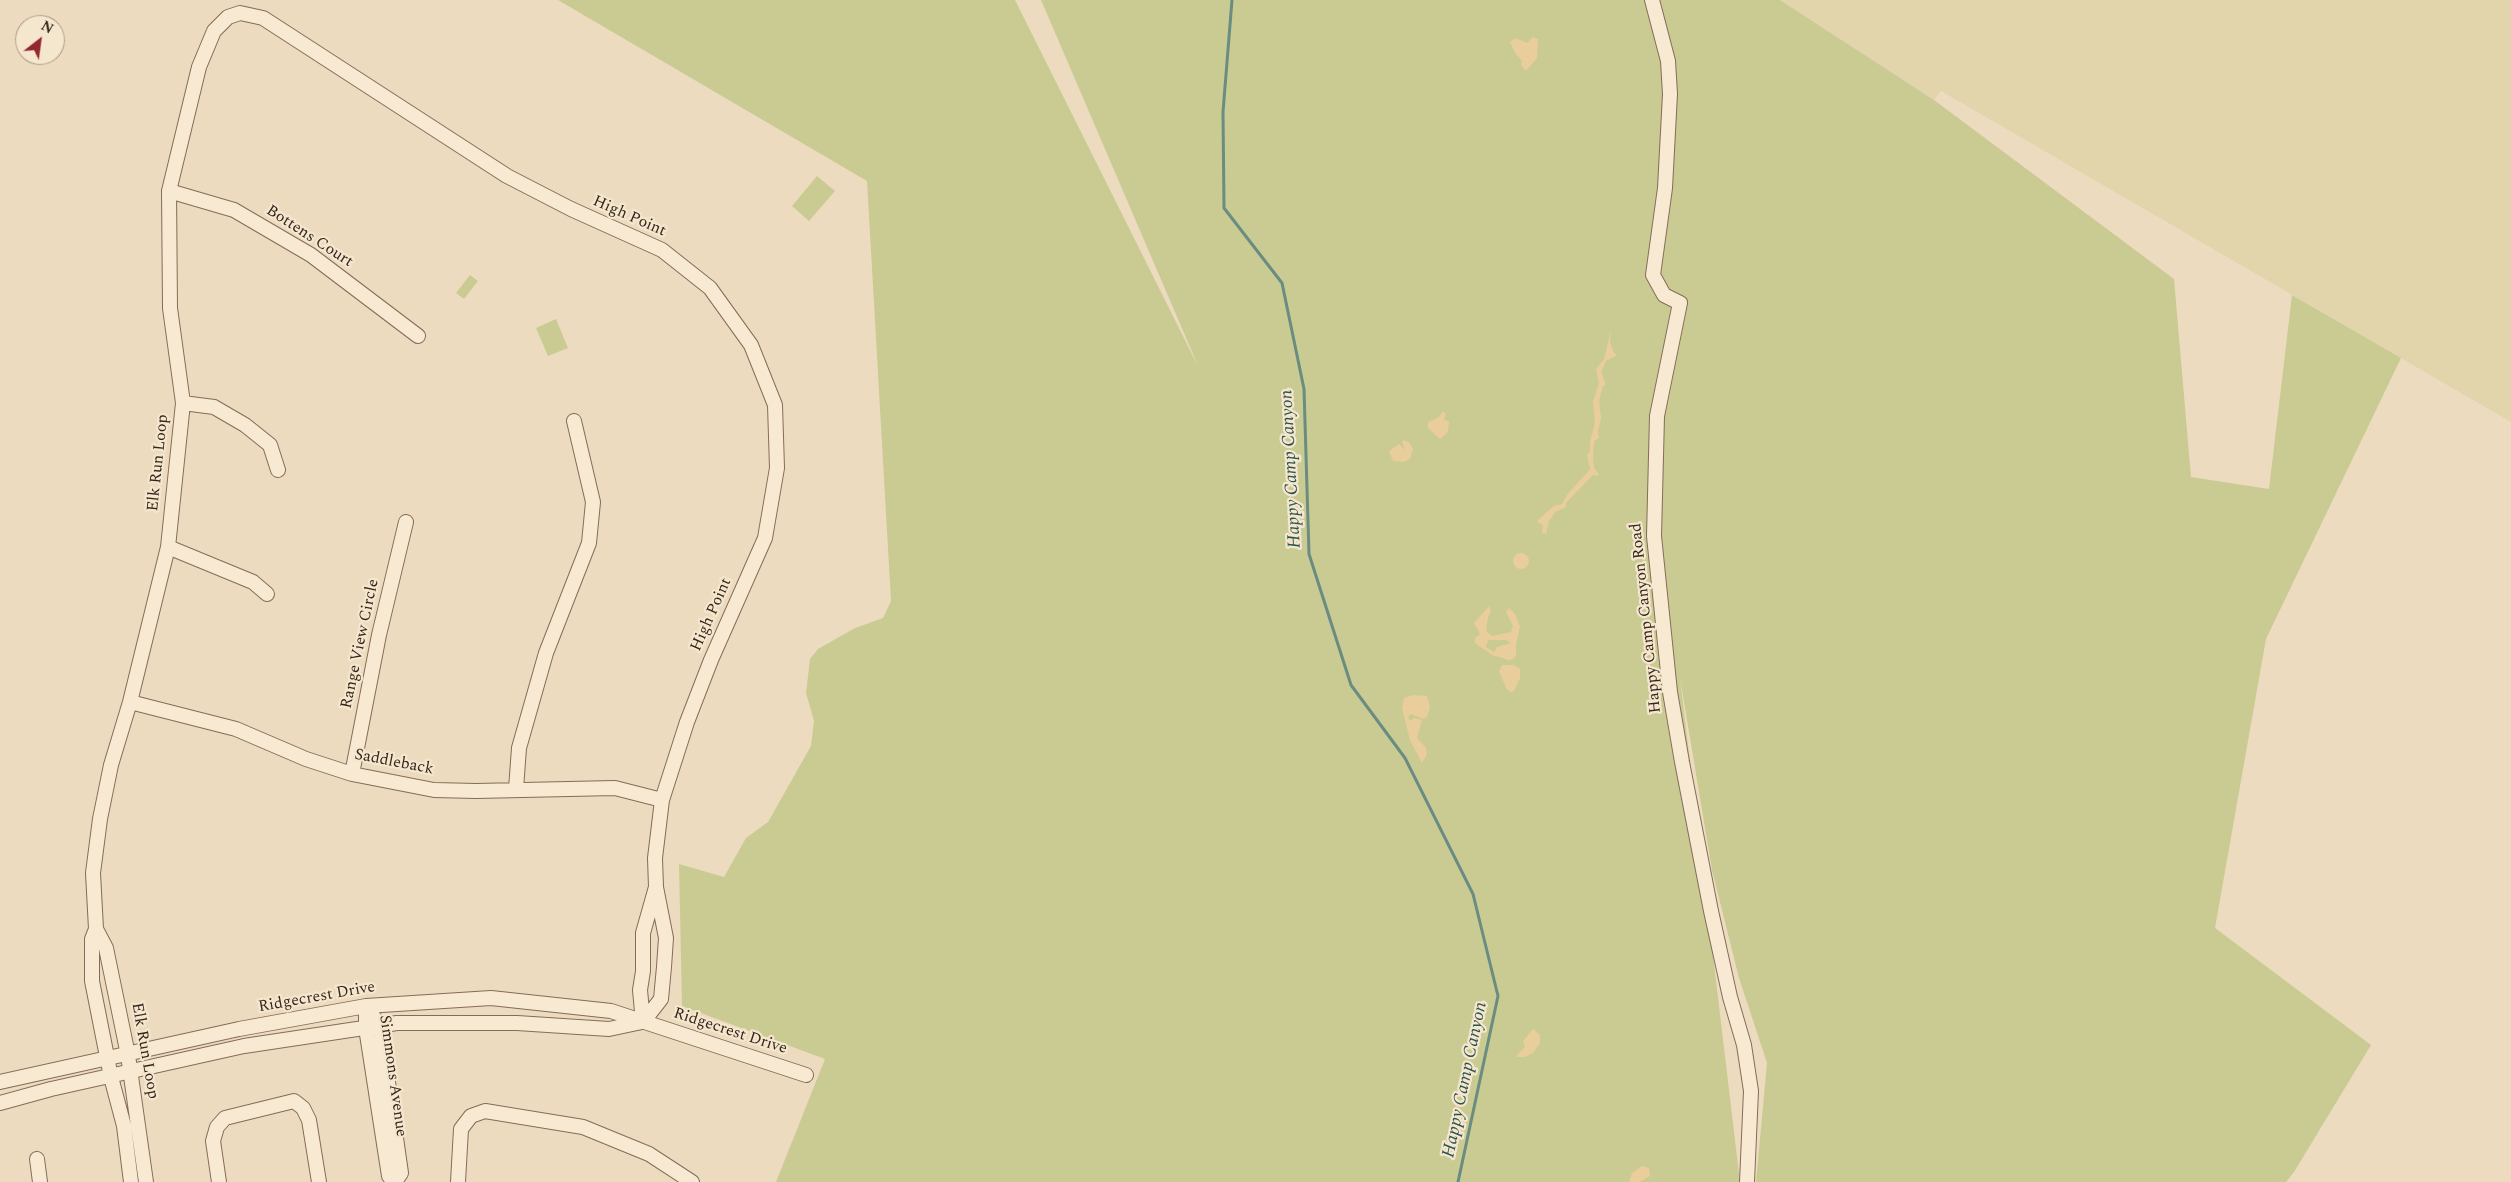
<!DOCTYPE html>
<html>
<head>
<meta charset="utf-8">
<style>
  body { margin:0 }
  #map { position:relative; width:2511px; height:1182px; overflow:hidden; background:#eddbbf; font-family:Spectral,serif }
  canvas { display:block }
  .north { position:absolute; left:15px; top:15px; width:50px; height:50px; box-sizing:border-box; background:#f5e6ce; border:1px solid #a89987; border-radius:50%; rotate:30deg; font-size:14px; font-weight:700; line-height:20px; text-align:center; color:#35261c }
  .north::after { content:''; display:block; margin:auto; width:18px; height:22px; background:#932832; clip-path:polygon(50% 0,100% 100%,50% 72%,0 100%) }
</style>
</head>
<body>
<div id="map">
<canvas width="2511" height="1182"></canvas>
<div class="north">N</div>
</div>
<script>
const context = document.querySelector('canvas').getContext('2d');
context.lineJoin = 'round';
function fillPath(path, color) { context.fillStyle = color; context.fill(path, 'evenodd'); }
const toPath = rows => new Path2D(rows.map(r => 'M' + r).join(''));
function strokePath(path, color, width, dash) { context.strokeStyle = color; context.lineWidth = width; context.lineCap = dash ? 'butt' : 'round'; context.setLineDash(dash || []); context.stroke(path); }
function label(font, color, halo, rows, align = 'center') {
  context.font = font + ' Spectral,serif'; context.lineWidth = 4.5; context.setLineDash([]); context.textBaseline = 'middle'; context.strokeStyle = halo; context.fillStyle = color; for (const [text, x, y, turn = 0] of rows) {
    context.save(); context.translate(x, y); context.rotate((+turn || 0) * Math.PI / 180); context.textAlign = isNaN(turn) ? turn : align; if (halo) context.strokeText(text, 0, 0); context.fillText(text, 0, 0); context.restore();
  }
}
const farmland = toPath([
  [1780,0,2511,0,2511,422,1941,91,1934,100]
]);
const green = toPath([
  [558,0,1015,0,1199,368,1041,0,1780,0,1934,100,2174,279,2191,477,2269,489,2292,295,2401,358,2266,639,2215,928,2371,1045,2294,1172,2286,1182,1756,1182,1767,1063,1739,978,1712,870,1680,678,1740,1182,776,1182,825,1059,682,1006,679,864,724,877,746,838,768,822,811,746,814,721,806,693,810,659,818,649,855,628,883,618,891,601,867,181],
  [817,176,835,191,809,221,792,206],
  [470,275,478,281,464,299,456,293],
  [556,319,568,348,548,356,536,328]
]);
const sand = toPath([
  [1533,37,1538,39,1537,58,1526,71,1521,65,1522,61,1515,53,1510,42,1515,38,1527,43],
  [1611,330,1610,342,1614,353,1617,355,1606,361,1601,372,1606,385,1603,386,1599,401,1601,418,1598,431,1599,438,1594,441,1593,458,1594,468,1599,474,1597,476,1593,475,1585,483,1566,503,1566,507,1555,512,1549,521,1546,534,1542,533,1543,525,1537,522,1540,518,1554,506,1562,504,1567,495,1590,469,1587,455,1590,452,1590,441,1595,423,1593,401,1599,384,1596,369,1604,359],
  [1443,411,1446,414,1444,419,1449,422,1448,432,1440,439,1428,428,1428,422,1439,417],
  [1403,440,1409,442,1413,449,1410,459,1404,462,1393,461,1389,451,1399,444,1405,450,1402,442],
  '1513 561a8 8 0 1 1 16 0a8 8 0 1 1-16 0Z',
  [1489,606,1491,612,1488,617,1486,631,1492,636,1511,632,1513,626,1506,612,1509,608,1515,614,1520,627,1516,644,1516,656,1513,659,1509,660,1492,655,1475,643,1475,638,1480,634,1474,623],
  [1488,640,1506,640,1511,643,1497,647,1494,652,1486,647],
  [1502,665,1514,665,1520,669,1520,678,1514,691,1510,692,1506,688,1499,671],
  [1413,695,1427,696,1430,707,1427,717,1423,719,1411,714,1408,717,1410,721,1414,718,1422,720,1417,738,1426,748,1427,754,1422,763,1410,740,1402,708,1404,698],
  [1533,1029,1540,1035,1540,1043,1533,1053,1525,1057,1517,1057,1517,1055,1525,1047,1523,1041],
  [1642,1166,1649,1168,1650,1176,1640,1182,1629,1182,1632,1173]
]);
const stream = toPath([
  [1232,0,1223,112,1224,208,1282,283,1304,389,1309,554,1351,685,1405,758,1473,894,1498,996,1458,1182]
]);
const minor = toPath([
  [1652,0,1668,61,1670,94,1665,188,1653,275,1664,295,1680,303,1657,416,1654,536,1670,692,1682,762,1711,911,1730,997,1744,1045,1751,1091,1747,1182],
  [169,191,234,210,311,255,418,336],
  [183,403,214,407,245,425,270,445,278,470],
  [168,547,253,582,267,594],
  [130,702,236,729,306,759,352,774,434,790,476,791,615,788,662,800],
  [352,774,379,635,406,522],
  [516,789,519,748,546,653,589,543,593,502,574,421],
  [656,887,666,938,664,967,661,999,643,1022,640,990,643,971,643,933,656,887],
  [96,929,106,948,128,1055,146,1182],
  [0,1082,239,1029,366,1006,491,998,611,1011,806,1075],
  [0,1103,51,1089,244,1046,397,1023,517,1023,609,1029,642,1022],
  [37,1159,40,1182],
  [131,1182,124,1126,111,1077,92,981,92,939,96,929,93,873,100,819,111,765,130,702,168,547,183,403,170,308,169,191,199,67,214,31,228,17,240,13,263,18,507,176,571,209,662,250,710,288,751,345,775,405,777,468,765,538,711,660,687,722,662,800,655,858,656,887],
  [219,1182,213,1141,217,1127,225,1118,294,1101,303,1108,309,1120,319,1182],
  [394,1182,389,1176,366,1028,366,1006,380,1026,401,1173,395,1182],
  [458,1182,461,1129,471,1116,485,1111,583,1127,649,1154,692,1182]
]);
const streetNames = [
  ["High Point",629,217,24],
  ["Bottens Court",309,237,33],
  ["Elk Run Loop",159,463,-84],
  ["High Point",712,615,-66],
  ["Happy Camp Canyon Road",1647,618,-96],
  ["Range View Circle",361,644,-78],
  ["Saddleback",394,763,11],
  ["Ridgecrest Drive",317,998,-10],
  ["Ridgecrest Drive",730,1032,18],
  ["Elk Run Loop",144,1051,80],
  ["Simmons Avenue",392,1076,82]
];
const waterNames = [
  ["Happy Camp Canyon",1292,469,-93],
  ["Happy Camp Canyon",1466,1080,-78]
];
fillPath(farmland, '#e2d5ac');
fillPath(green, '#c9cb93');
fillPath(sand, '#e9ce9b');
strokePath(stream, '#6a8c81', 3);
strokePath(minor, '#856c58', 16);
strokePath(minor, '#f8e9d2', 14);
label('16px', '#35261c', '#f5e6ce', streetNames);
label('italic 18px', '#2b544e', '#f5e6ce', waterNames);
</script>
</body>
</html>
